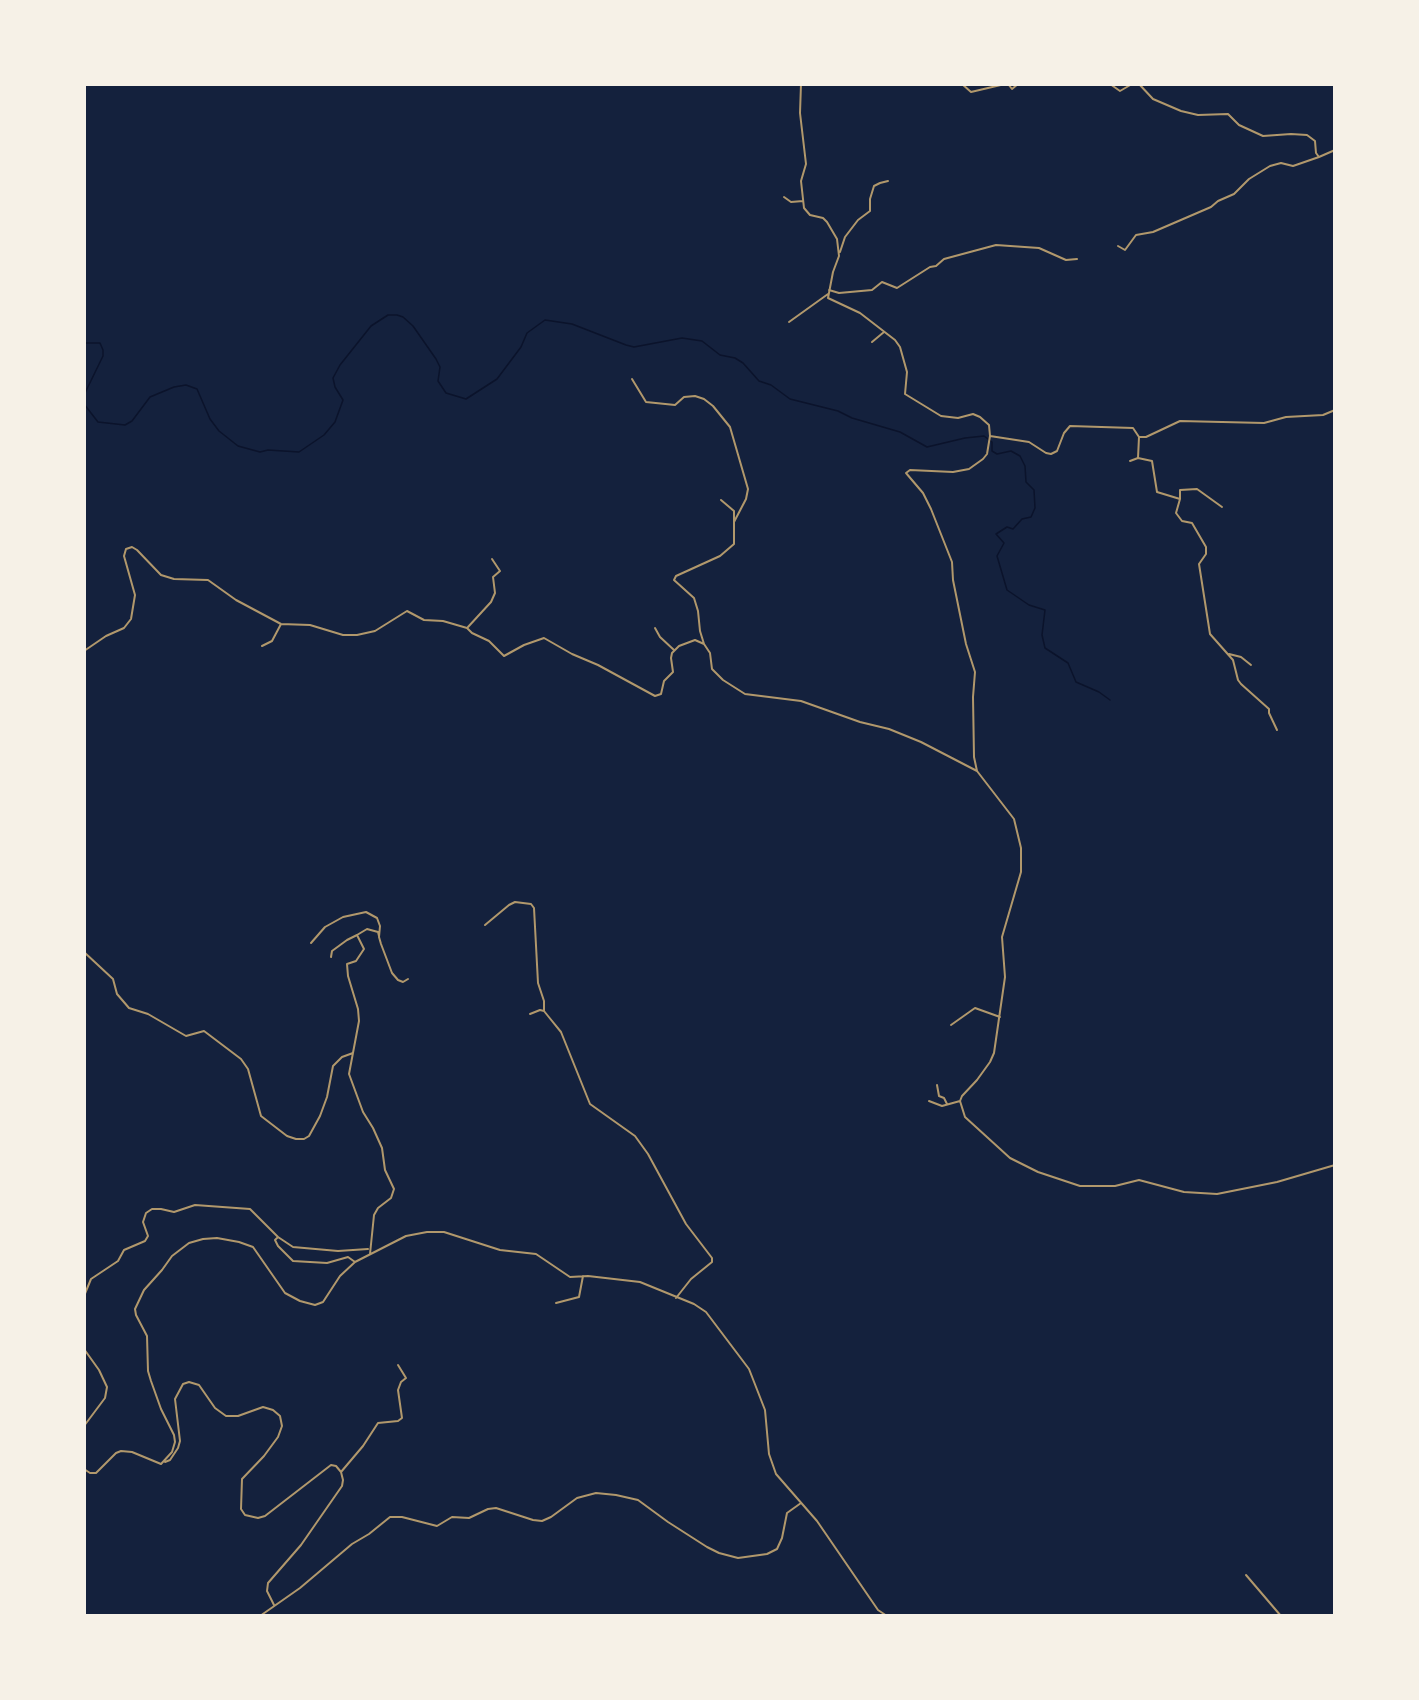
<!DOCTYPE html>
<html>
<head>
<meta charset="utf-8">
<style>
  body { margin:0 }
  #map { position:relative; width:1419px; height:1700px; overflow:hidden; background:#14213d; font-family:"Asap Condensed",sans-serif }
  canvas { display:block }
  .frame { position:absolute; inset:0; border:86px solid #f6f1e7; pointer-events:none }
</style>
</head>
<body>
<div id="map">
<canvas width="1419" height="1700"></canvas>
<div class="frame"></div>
</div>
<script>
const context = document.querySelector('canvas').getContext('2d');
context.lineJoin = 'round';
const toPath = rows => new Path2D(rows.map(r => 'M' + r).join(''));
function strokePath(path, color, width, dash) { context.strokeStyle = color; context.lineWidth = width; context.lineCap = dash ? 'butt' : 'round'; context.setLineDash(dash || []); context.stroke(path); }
const stream = toPath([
  [84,343,100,343,103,350,103,356,84,395],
  [84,404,98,422,125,425,132,421,150,397,174,387,186,385,197,389,210,419,219,431,238,446,260,452,268,450,299,452,324,435,335,422,343,400,335,387,333,378,340,365,371,326,388,315,397,315,403,317,413,326,436,359,440,367,438,381,446,393,466,399,497,379,521,347,527,333,545,320,572,324,626,345,634,347,682,338,702,341,720,355,735,358,743,363,759,381,771,385,790,399,838,411,852,418,900,432,927,447,965,438,984,436,992,442,992,451,997,454,1011,451,1020,456,1025,466,1026,482,1034,490,1035,508,1031,517,1022,519,1013,529,1007,527,996,534,1004,543,997,556,1007,590,1029,605,1045,610,1042,635,1045,648,1068,663,1076,682,1099,692,1110,700]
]);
const minor = toPath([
  [801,84,800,113,806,164,801,181,804,208,810,215,823,218,827,222,837,239,839,256,833,272,828,298,860,313,895,340,900,347,907,372,905,394,941,416,958,418,973,414,980,417,989,425,990,436,987,454,983,459,969,469,953,472,910,470,906,473,923,493,931,509,952,562,953,580,966,644,975,672,973,697,974,757,977,771,1014,819,1021,848,1021,872,1002,937,1005,977,994,1053,990,1062,977,1080,962,1096,960,1101,965,1117,1010,1158,1038,1172,1080,1186,1115,1186,1139,1180,1184,1192,1217,1194,1277,1182,1335,1165],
  [962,84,971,92,1005,84],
  [1008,84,1012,89,1018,84],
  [1110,84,1120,91,1132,84],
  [1139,84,1153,99,1181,111,1198,115,1228,114,1239,125,1263,136,1291,134,1307,135,1315,141,1316,153,1319,157,1335,150],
  [784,197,791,202,803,201],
  [1118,246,1125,250,1136,235,1153,232,1211,207,1218,201,1234,194,1249,179,1270,166,1281,163,1293,166,1319,157],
  [840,252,845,237,858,220,870,211,870,199,874,186,880,183,888,181],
  [829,290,839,293,872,290,882,282,897,288,930,267,936,266,944,259,996,245,1039,248,1066,260,1077,259],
  [789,322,828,294],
  [872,342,884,332],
  [632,379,646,402,675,405,684,397,695,396,704,399,713,406,730,427,748,489,746,499,734,522],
  [990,436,1029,442,1046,453,1051,454,1057,451,1064,433,1070,426,1133,428,1139,437,1146,437,1180,421,1264,423,1286,417,1323,415,1335,410],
  [1139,437,1138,458,1152,461,1157,492,1180,499,1176,513,1182,521,1192,523,1206,547,1206,554,1199,564,1210,634,1233,660,1238,680,1241,684,1269,709,1269,713,1277,730],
  [1130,461,1138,458],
  [1180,499,1180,490,1197,489,1222,507],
  [468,627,491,602,495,593,493,577,500,571,492,559],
  [655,628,660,637,674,650],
  [704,644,700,631,698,611,694,598,674,580,676,576,720,556,734,544,734,511,721,500],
  [262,646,272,641,281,624],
  [84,651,106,636,124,628,131,619,135,595,124,556,126,549,132,547,137,550,161,575,174,579,208,580,236,600,281,624,310,625,343,635,357,635,375,631,407,611,424,620,443,621,467,628,472,633,489,641,504,656,524,645,544,638,572,654,598,665,655,696,661,694,664,681,673,672,671,658,672,653,679,646,695,640,704,644,710,653,712,669,723,680,745,694,801,701,860,722,889,729,921,742,977,771],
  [1229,654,1241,657,1251,665],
  [485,925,509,905,515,902,531,904,534,908,538,983,544,1001,544,1011],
  [357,935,367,929,378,932,379,936],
  [311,943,325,927,343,917,366,912,377,918,380,926,379,937,381,944,392,973,398,980,403,982,408,979],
  [84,952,113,979,117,994,129,1008,148,1014,186,1036,204,1031,241,1059,248,1069,261,1116,287,1136,296,1139,304,1139,309,1136,320,1116,327,1097,333,1066,342,1057,353,1053],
  [331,957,332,951,347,940,357,935,364,949,356,961,347,964,348,976,358,1009,359,1021,349,1074,363,1112,373,1128,382,1148,385,1170,394,1189,391,1198,378,1208,374,1215,370,1254],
  [530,1014,540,1010,544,1011,548,1016,561,1032,590,1104,635,1136,648,1154,686,1224,712,1258,712,1262,691,1279,676,1298],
  [951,1025,975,1008,1000,1017],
  [937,1085,939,1096,944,1098,947,1104],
  [929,1101,942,1106,960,1101],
  [278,1237,275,1240,278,1246,293,1261,327,1263,348,1257,355,1262],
  [84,1296,91,1279,118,1261,124,1250,145,1241,148,1236,143,1222,146,1213,152,1209,161,1209,174,1212,195,1205,250,1209,278,1237,293,1247,338,1251,368,1249],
  [556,1303,579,1297,583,1276],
  [84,1349,99,1370,107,1387,105,1398,84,1426],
  [165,1462,170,1460,178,1448,180,1441,175,1399,183,1384,189,1382,199,1385,215,1408,226,1416,238,1416,263,1407,273,1410,280,1416,282,1426,278,1437,264,1456,242,1479,241,1509,245,1515,258,1518,265,1516,331,1465,336,1466,341,1472,343,1480,342,1486,301,1545,268,1583,267,1591,274,1605],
  [84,1469,90,1473,96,1473,116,1453,121,1451,132,1452,161,1464,172,1452,175,1442,174,1435,161,1409,151,1381,148,1371,147,1336,136,1315,135,1309,144,1290,162,1270,172,1256,189,1243,203,1239,217,1238,239,1242,253,1247,285,1293,300,1301,315,1305,323,1302,340,1276,355,1262,406,1236,427,1232,444,1232,500,1250,536,1254,570,1277,588,1276,640,1282,694,1304,706,1312,749,1369,765,1410,769,1454,776,1474,817,1521,878,1610,887,1616],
  [341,1472,363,1446,378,1423,398,1421,402,1418,398,1390,401,1382,406,1378,398,1365],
  [1246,1575,1281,1616],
  [260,1616,300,1588,352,1544,369,1534,390,1517,402,1517,437,1526,452,1517,469,1518,488,1509,496,1508,533,1520,542,1521,551,1517,577,1498,596,1493,616,1495,638,1500,668,1522,707,1547,719,1553,738,1558,767,1554,777,1549,782,1538,787,1513,801,1503],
  [928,1616,934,1616]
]);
strokePath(stream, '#0b132b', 1.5);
strokePath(minor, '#b1986c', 2);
</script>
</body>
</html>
